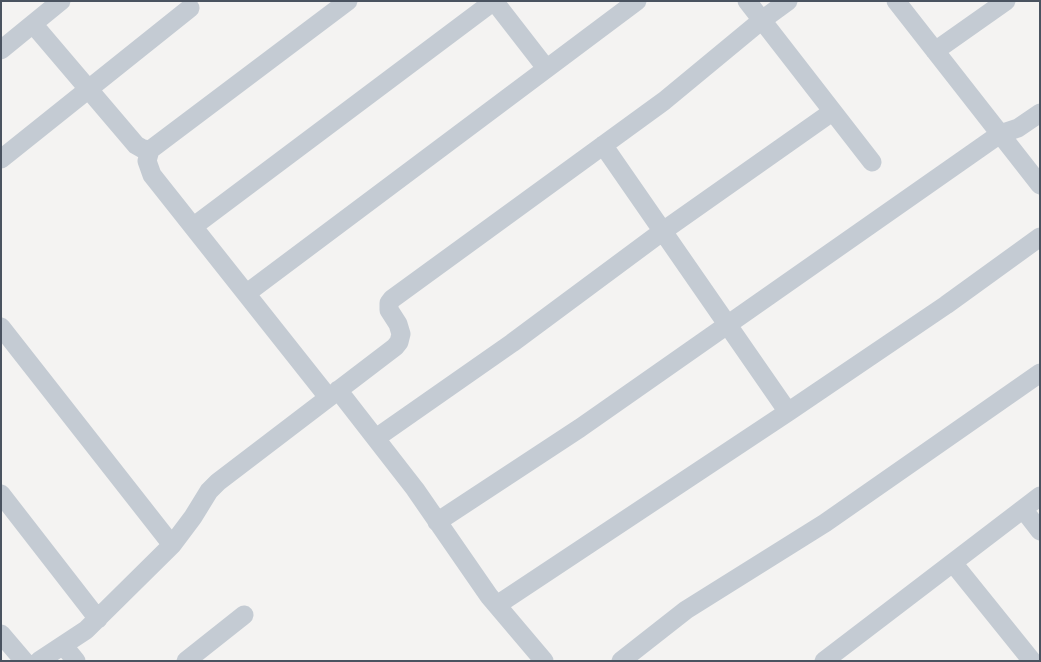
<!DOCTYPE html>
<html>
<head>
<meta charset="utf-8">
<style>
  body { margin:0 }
  #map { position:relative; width:1041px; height:662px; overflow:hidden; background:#f4f3f2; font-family:Barlow,sans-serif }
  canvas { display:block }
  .frame { position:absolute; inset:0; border:2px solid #4a5360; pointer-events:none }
</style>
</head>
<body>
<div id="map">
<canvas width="1041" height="662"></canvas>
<div class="frame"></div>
</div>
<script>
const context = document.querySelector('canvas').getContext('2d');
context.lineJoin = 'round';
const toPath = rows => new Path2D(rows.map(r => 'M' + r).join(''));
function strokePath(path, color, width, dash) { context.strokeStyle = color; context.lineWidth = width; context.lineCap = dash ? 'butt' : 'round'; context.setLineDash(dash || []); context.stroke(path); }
const street = toPath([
  [494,1,546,68],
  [747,1,872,162],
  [896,1,1040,185],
  [33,24,136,145,143,149,150,150,348,1],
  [1,50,61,1],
  [935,51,1006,1],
  [603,145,788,412],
  [150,150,147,161,152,175,328,397],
  [1,159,190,8],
  [194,226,494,1],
  [247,293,637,1],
  [1,327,172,545],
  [338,390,415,489,489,596,544,661],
  [376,438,512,343,663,231,832,112],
  [1,494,98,619],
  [1023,509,1040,531],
  [437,522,580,428,1000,134,1018,128,1040,113],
  [953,563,1032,661],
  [497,605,788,412,946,305,1040,237],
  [1,634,24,661],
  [63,645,76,661],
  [39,661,86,630,172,545,193,517,209,491,218,482,395,347,399,342,401,334,398,324,389,310,389,303,392,299,664,101,762,20,788,1],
  [186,661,244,615],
  [621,661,686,610,825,523,1040,373],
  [824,661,1040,496]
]);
strokePath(street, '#c4cbd3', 19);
</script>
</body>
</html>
